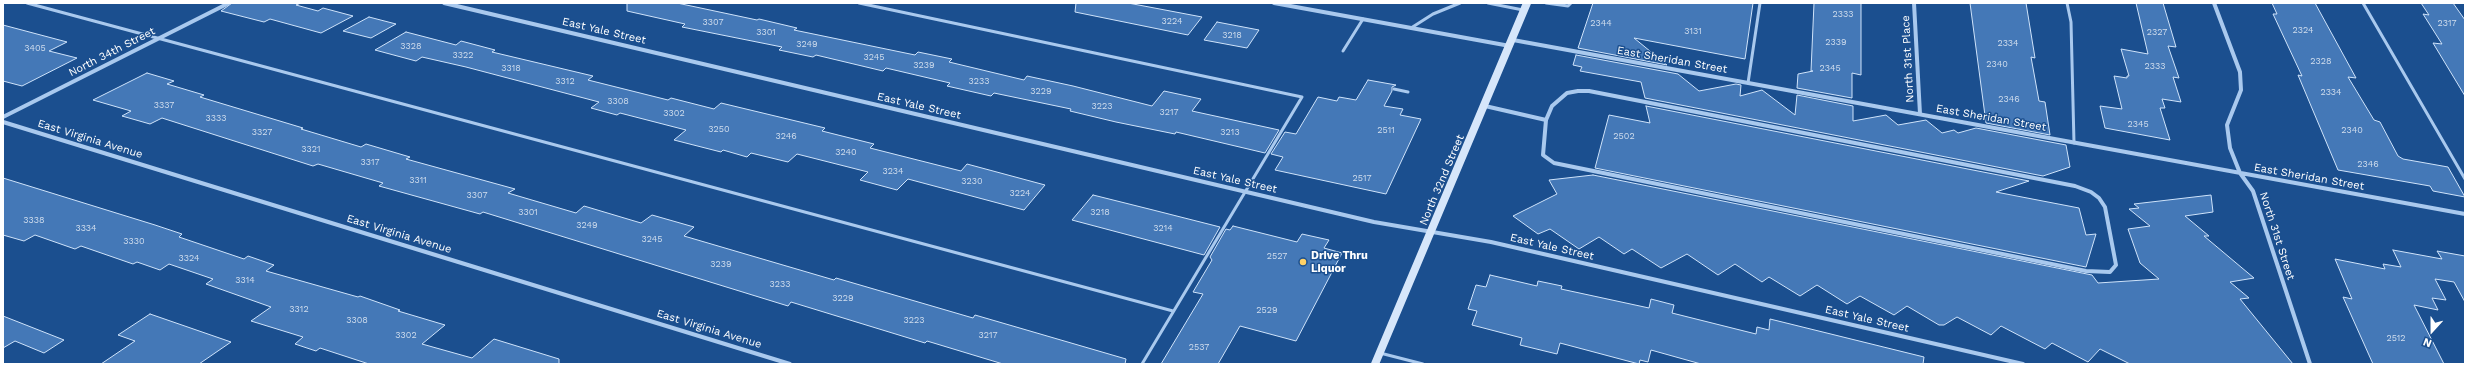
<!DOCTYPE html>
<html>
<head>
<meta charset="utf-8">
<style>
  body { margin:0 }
  #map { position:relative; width:2468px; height:367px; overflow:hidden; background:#1b4f8f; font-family:"Work Sans",sans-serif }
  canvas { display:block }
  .frame { position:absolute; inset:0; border:4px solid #fff; pointer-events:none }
  .north { position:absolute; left:2412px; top:311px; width:40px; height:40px; -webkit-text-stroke:3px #1b4f8f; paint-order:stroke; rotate:201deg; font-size:11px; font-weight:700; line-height:16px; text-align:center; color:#fff }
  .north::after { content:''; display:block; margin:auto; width:14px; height:18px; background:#fff; clip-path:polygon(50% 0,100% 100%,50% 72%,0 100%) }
</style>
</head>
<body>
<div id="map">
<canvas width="2468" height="367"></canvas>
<div class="frame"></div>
<div class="north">N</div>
</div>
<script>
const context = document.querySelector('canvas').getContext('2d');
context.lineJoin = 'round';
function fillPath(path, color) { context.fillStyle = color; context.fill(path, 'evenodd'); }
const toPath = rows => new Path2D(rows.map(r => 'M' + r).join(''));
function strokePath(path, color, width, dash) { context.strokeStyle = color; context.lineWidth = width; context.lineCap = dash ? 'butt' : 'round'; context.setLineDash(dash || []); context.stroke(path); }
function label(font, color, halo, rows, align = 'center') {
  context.font = font + ' "Work Sans",sans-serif'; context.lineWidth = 3; context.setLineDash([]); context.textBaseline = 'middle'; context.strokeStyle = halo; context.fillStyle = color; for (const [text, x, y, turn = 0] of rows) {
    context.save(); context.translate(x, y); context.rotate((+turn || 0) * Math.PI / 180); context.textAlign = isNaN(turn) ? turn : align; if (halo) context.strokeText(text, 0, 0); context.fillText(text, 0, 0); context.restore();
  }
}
const building = toPath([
  [232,3,301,3,296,5,318,11,323,8,353,16,321,33,270,19,264,22,221,11,232,3],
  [627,3,677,3,757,20,759,19,797,28,794,30,915,55,918,52,952,59,949,62,1024,80,1027,76,1073,86,1152,106,1164,91,1201,99,1192,111,1279,130,1265,153,1176,132,1175,134,1116,122,1070,111,1071,109,994,93,991,96,947,86,950,83,886,68,883,71,816,55,813,57,779,50,782,47,682,27,685,24,627,11,627,3],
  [1076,3,1128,3,1202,17,1188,35,1075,12,1076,3],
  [1593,3,1753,3,1745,59,1634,38,1667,65,1578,48,1593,3],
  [1814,3,1861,3,1861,75,1852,73,1852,98,1797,88,1798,74,1813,71,1811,71,1814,3],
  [1970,3,2026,3,2035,58,2031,57,2039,101,2045,102,2050,135,1986,123,1970,3],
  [2136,3,2163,3,2176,47,2168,46,2179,78,2173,77,2181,102,2162,99,2165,108,2160,108,2170,140,2105,128,2100,106,2122,109,2114,76,2127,78,2127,76,2129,76,2121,49,2148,54,2136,3],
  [2272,3,2315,3,2356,78,2348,77,2374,120,2380,122,2398,156,2403,159,2448,167,2465,197,2433,191,2430,186,2338,170,2298,75,2302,76,2273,14,2277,14,2272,3],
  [2421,3,2453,3,2465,20,2465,96,2433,43,2442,44,2423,14,2429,15,2421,3],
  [369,17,396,24,371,38,343,31,369,17],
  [1217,22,1259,30,1247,48,1204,40,1217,22],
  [3,25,67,42,49,51,77,58,22,86,3,81,3,25],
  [406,32,456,45,461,41,495,50,492,52,593,76,588,80,668,100,671,98,714,109,721,103,825,128,822,131,874,144,870,148,961,171,967,164,1045,185,1024,210,908,179,897,190,860,180,868,172,797,154,788,162,751,153,747,157,723,150,721,152,674,140,686,130,620,113,617,115,591,108,599,102,466,67,422,57,416,61,375,50,406,32],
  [1576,55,1678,74,1699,91,1736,84,1741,85,1740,96,1762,90,1795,115,1797,95,1853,106,1853,121,1886,115,1898,125,1926,120,1942,133,1954,130,1958,133,1976,128,2066,145,2070,167,2043,176,1645,98,1641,82,1580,71,1582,67,1573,65,1576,55],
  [147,73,174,81,167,84,204,95,200,97,303,128,301,129,361,147,366,144,410,157,406,159,515,189,508,193,576,213,584,206,641,223,652,215,694,227,684,236,834,280,836,278,973,318,975,315,1126,359,1125,364,1003,364,927,341,925,343,791,302,788,306,483,212,480,214,379,186,383,183,318,164,313,166,162,118,150,124,122,116,131,111,93,100,147,73],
  [1368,80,1396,85,1392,87,1392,91,1384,106,1403,109,1400,115,1421,119,1386,194,1275,170,1283,157,1271,154,1285,132,1296,134,1318,97,1337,101,1339,97,1356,100,1368,80],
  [1646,106,2029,181,1996,192,2079,208,2086,235,2096,234,2086,267,1595,168,1609,115,1650,123,1646,106],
  [1593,175,2092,275,2098,283,2159,279,2140,263,2128,229,2150,226,2129,209,2139,208,2134,204,2211,195,2213,212,2185,216,2209,236,2204,236,2254,278,2230,282,2249,298,2240,299,2293,364,2130,364,2100,349,2088,362,2052,343,2045,349,2001,326,1991,335,1957,317,1944,325,1939,325,1907,306,1894,315,1860,296,1847,304,1817,285,1800,296,1769,277,1762,282,1735,264,1718,275,1687,254,1661,268,1632,249,1624,254,1599,237,1579,249,1550,229,1538,234,1513,216,1557,194,1549,180,1593,175],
  [3,178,155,225,182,234,179,237,244,259,248,256,274,265,266,271,358,297,360,296,400,310,398,311,445,325,422,344,472,358,494,339,559,359,559,364,369,364,320,348,316,351,295,344,303,337,251,321,271,307,206,284,213,279,169,264,160,270,137,262,133,264,81,246,75,249,35,235,24,241,3,235,3,178],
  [1093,195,1153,210,1220,227,1204,255,1072,220,1093,195],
  [1233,226,1297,242,1302,234,1329,240,1324,248,1342,253,1296,341,1240,326,1218,364,1161,364,1203,294,1193,292,1212,260,1210,257,1226,229,1230,230,1233,226],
  [2393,250,2442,259,2437,251,2465,256,2465,302,2454,282,2435,279,2446,300,2432,298,2438,310,2414,305,2444,364,2373,364,2343,297,2352,299,2335,259,2385,269,2383,264,2401,267,2393,250],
  [1490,275,1537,286,1538,281,1562,286,1561,289,1649,308,1651,299,1674,305,1672,313,1756,334,1757,327,1769,330,1770,319,1924,357,1923,364,1701,364,1651,350,1648,362,1640,360,1639,364,1560,343,1557,354,1520,345,1522,338,1472,325,1477,311,1468,309,1476,285,1486,287,1490,275],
  [150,314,231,342,199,364,101,364,135,341,118,335,150,314],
  [3,316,64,340,44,353,15,341,3,348,3,316]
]);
const service = toPath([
  [27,3,1173,311],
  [859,3,1302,97,1142,364],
  [1488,3,1523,10],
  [1546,3,1568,6,1571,3],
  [2067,3,2071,22,2074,143],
  [2363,3,2465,179],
  [1411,28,1433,14,1460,3],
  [1343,51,1363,19],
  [1748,83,1760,3],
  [1394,89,1408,92],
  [1380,353,1423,364]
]);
const minor = toPath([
  [444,3,1374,222,1491,242,2023,364],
  [1274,3,1510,46],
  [1914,3,1920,114],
  [2214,3,2240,72,2241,90,2227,125,2230,148,2240,173,2253,191,2310,364],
  [1513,40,2465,214],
  [1578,91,1589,91,2075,186,2091,192,2099,198,2105,207,2116,265,2110,272,2086,271,1554,163,1543,155,1546,120,1552,106,1567,93,1578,91],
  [1485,106,1546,120],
  [3,117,229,3],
  [3,122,790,364]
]);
const secondary = toPath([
  [1375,364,1527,3]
]);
const markers = [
  [1303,262,4,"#ffd166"]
];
const numberNames = [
  ["2333",1843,14],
  ["3224",1172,21],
  ["3307",713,22],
  ["2344",1601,23],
  ["2317",2447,23],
  ["2324",2303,30],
  ["3131",1693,31],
  ["3301",766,32],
  ["2327",2157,32],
  ["3218",1232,35],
  ["2339",1836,42],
  ["2334",2008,43],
  ["3249",807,44],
  ["3328",411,46],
  ["3405",35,48],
  ["3322",463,55],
  ["3245",874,57],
  ["2328",2321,61],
  ["2340",1997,64],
  ["3239",924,65],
  ["2333",2155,66],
  ["3318",511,68],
  ["2345",1830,68],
  ["3312",565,81],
  ["3233",979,81],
  ["3229",1041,91],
  ["2334",2331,92],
  ["2346",2009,99],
  ["3308",618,101],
  ["3337",164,105],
  ["3223",1102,106],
  ["3217",1169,112],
  ["3302",674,113],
  ["3333",216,118],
  ["2345",2138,124],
  ["3250",719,129],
  ["2511",1386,130],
  ["2340",2352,130],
  ["3327",262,132],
  ["3213",1230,132],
  ["3246",786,136],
  ["2502",1624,136],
  ["3321",311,149],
  ["3240",846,152],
  ["3317",370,162],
  ["2346",2368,164],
  ["3234",893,171],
  ["2517",1362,178],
  ["3311",418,180],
  ["3230",972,181],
  ["3224",1020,193],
  ["3307",477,195],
  ["3301",528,212],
  ["3218",1100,212],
  ["3338",34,220],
  ["3249",587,225],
  ["3334",86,228],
  ["3214",1163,228],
  ["3245",652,239],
  ["3330",134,241],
  ["2527",1277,256],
  ["3324",189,258],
  ["3239",721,264],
  ["3314",245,280],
  ["3233",780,284],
  ["3229",843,298],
  ["3312",299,309],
  ["2529",1267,310],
  ["3308",357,320],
  ["3223",914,320],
  ["3302",406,335],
  ["3217",988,335],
  ["2512",2396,338],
  ["2537",1199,347]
];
const streetNames = [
  ["East Yale Street",604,31,13],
  ["North 34th Street",112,52,-27],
  ["North 31st Place",1908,59,-93],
  ["East Sheridan Street",1672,60,10],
  ["East Yale Street",919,106,13],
  ["East Sheridan Street",1991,118,10],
  ["East Virginia Avenue",90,139,17],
  ["East Sheridan Street",2309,177,10],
  ["East Yale Street",1235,180,13],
  ["North 32nd Street",1442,180,-67],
  ["East Virginia Avenue",399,234,17],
  ["North 31st Street",2277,236,72],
  ["East Yale Street",1552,247,13],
  ["East Yale Street",1867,319,13],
  ["East Virginia Avenue",709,329,17]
];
const poiNames = [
  ["Drive Thru",1311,256],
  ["Liquor",1311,269]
];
fillPath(building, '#4478b7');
strokePath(building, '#cfe3fa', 1);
strokePath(service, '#a9c9ee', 3);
strokePath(minor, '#a9c9ee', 4);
strokePath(secondary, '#d6e6fa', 8);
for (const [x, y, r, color] of markers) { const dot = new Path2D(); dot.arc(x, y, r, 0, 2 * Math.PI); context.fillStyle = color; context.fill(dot); strokePath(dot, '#1b4f8f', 1.5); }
label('9px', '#d0dded', null, numberNames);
label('11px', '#fff', '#1b4f8f', streetNames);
label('bold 11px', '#fff', '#1b4f8f', poiNames, 'left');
</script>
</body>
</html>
